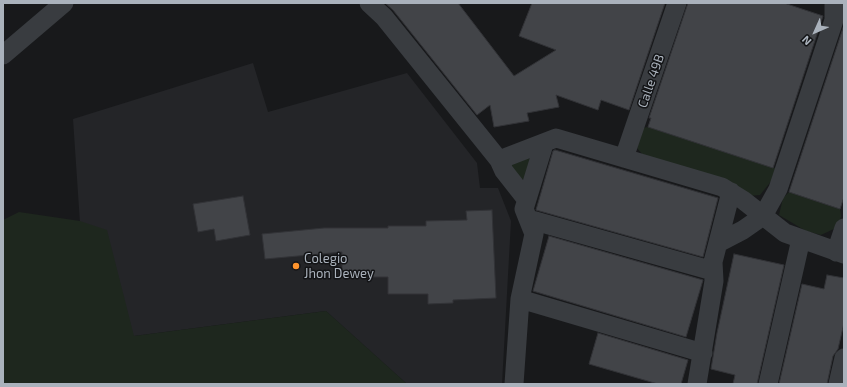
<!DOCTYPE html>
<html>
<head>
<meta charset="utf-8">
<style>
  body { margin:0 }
  #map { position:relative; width:847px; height:387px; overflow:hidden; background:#18191b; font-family:"Exo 2",sans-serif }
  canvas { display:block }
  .frame { position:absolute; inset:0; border:4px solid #aab2bc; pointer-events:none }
  .north { position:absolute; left:795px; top:12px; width:40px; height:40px; -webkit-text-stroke:3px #131416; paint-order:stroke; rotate:225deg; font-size:11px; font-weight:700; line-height:16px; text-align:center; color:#aab2bc }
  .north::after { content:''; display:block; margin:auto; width:14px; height:18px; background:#aab2bc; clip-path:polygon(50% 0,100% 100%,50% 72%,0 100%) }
</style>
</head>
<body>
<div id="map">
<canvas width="847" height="387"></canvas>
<div class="frame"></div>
<div class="north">N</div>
</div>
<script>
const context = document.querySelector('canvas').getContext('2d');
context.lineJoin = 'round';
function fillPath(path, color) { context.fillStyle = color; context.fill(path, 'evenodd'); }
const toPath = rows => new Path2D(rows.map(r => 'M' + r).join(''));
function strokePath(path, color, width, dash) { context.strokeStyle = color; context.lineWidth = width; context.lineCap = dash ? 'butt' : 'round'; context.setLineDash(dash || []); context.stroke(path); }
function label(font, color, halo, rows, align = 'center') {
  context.font = font + ' "Exo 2",sans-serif'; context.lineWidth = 3; context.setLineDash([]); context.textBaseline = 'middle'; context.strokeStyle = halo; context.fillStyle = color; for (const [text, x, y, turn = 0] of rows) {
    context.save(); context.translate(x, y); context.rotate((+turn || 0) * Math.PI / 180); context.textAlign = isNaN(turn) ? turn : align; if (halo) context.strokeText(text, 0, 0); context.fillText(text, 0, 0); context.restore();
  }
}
const built = toPath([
  [253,63,268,112,407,73,477,163,480,188,498,188,511,221,502,384,407,384,326,311,88,342,73,119]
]);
const green = toPath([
  [648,127,775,168,777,171,773,179,760,195,749,196,642,154,637,148,642,128],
  [526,155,530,159,525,179,518,179,507,164],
  [789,192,840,209,841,216,838,227,821,235,806,231,779,215,783,198],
  [19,212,80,221,107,230,134,336,326,311,407,384,3,384,3,220]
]);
const building = toPath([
  [385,3,458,3,514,76,556,50,519,36,532,3,665,3,629,110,601,100,598,110,556,95,559,107,527,113,529,121,494,127,490,105,477,115,393,10,385,3],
  [688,3,784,3,823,16,773,168,648,127,651,118,649,118,688,3],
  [844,25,844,197,840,209,789,192,844,25],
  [555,150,718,198,703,257,536,210,553,151,555,150],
  [243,196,250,235,216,241,214,229,198,232,193,204,243,196],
  [492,210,496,298,453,300,453,303,428,304,428,294,388,294,388,277,342,277,342,252,265,259,262,234,324,228,388,228,388,226,426,226,426,221,467,220,466,211,492,210],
  [549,236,703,280,686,337,533,291,549,236],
  [734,254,784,265,757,384,733,384,735,375,711,369,717,333,734,254],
  [827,275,844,278,844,323,838,349,833,356,827,384,779,384,802,284,824,289,827,275],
  [598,333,688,360,681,384,658,384,589,364,598,333]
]);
const minor = toPath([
  [369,3,384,17,499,160,504,171,526,199],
  [3,55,64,3],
  [624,158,677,3],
  [499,160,556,138,722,187,743,200,785,233,844,254],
  [528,219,713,271],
  [718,243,743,230,763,216,778,189,834,20,834,3],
  [836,252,844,228],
  [520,299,703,353],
  [514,384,520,299,534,234,524,209,544,144],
  [697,384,714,281,713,262,731,192],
  [768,384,801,239],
  [838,384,844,358]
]);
const markers = [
  [296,266,4,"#ff942d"]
];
const streetNames = [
  ["Calle 49B",651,81,-71]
];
const poiNames = [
  ["Colegio",304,259],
  ["Jhon Dewey",304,274]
];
fillPath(built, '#242528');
fillPath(green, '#1e271e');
fillPath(building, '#424448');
strokePath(building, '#323337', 1);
strokePath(minor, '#393c40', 19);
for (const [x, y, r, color] of markers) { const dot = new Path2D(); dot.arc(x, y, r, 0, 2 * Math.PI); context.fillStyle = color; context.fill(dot); strokePath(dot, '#131416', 1.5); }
label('13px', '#aab2bc', '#131416', streetNames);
label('13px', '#aab2bc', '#131416', poiNames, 'left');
</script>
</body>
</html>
